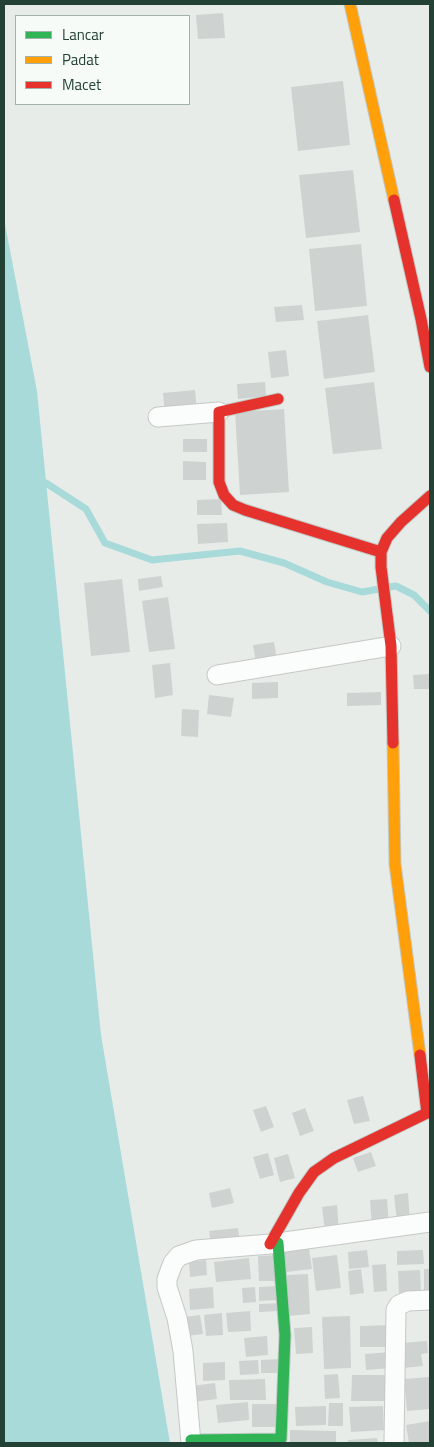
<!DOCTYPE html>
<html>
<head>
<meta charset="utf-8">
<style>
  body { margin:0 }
  #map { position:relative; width:434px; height:1447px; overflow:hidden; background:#e7ece9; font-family:"Titillium Web",sans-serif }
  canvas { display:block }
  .frame { position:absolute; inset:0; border:5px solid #244135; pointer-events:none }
  .legend { position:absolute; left:15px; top:15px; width:175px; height:90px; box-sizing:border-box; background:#f6fbf8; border:1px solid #a2b1aa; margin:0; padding:6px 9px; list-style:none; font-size:15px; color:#244135 }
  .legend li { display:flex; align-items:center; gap:10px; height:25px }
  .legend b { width:25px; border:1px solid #a2b1aa }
</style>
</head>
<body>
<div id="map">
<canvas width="434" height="1447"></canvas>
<div class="frame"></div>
<ul class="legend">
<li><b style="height:6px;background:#30b455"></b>Lancar</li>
<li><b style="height:6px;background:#ff9f0a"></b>Padat</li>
<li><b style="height:6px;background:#e5322d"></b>Macet</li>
</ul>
</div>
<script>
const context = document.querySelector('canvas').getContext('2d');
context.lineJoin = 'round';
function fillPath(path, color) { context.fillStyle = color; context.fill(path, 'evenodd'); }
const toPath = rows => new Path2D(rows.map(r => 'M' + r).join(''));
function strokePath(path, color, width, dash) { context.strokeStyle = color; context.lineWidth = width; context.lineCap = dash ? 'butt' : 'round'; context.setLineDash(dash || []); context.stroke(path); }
const water = toPath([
  [4,219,37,391,101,1035,170,1443,4,1443]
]);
const stream = toPath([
  [37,482,46,483,86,509,105,543,152,560,240,551,284,563,327,582,362,592,379,589],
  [389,587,396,586,414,595,430,611]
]);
const building = toPath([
  [223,13,225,38,198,39,196,15],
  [343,81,350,145,298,151,291,87],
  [353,170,360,232,306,238,299,175],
  [361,244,367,306,315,311,309,249],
  [302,305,304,320,276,322,274,307],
  [368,315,375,372,324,379,317,321],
  [286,350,289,376,271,378,268,352],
  [265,382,266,396,238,399,237,384],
  [374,382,382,449,333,454,325,388],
  [195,390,197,412,165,414,163,393],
  [284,409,289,492,240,495,235,412],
  [183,439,207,439,207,452,183,452],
  [183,461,206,462,206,480,183,480],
  [221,499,222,515,197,515,197,500],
  [227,523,228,542,198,544,197,524],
  [161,576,163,587,139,591,138,579],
  [122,579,130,652,91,656,84,583],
  [168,597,175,649,149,652,142,601],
  [274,642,277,660,256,663,253,645],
  [170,663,173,695,155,698,152,665],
  [430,674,430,689,414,689,413,675],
  [278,682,278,698,252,699,252,683],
  [381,692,381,705,347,706,347,693],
  [209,695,234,698,231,717,207,714],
  [182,709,199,710,198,737,181,736],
  [363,1096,370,1121,354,1124,347,1100],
  [266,1106,274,1127,261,1132,253,1110],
  [305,1108,314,1131,300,1136,292,1113],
  [371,1152,376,1166,358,1172,353,1158],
  [268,1153,274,1175,260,1179,253,1157],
  [288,1154,295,1178,280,1182,274,1158],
  [230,1188,234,1203,212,1208,209,1193],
  [408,1193,410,1221,397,1222,394,1195],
  [387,1199,389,1225,372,1226,370,1200],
  [337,1205,339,1231,325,1232,322,1207],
  [238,1228,240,1241,211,1244,209,1231],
  [309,1248,312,1269,286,1272,284,1250],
  [367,1250,369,1267,349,1269,348,1252],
  [423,1250,424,1264,397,1265,397,1251],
  [277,1255,278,1281,259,1281,258,1256],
  [337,1255,341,1288,316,1291,312,1258],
  [249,1258,251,1279,216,1282,214,1262],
  [206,1260,207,1275,190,1277,189,1262],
  [386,1264,387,1291,374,1292,372,1265],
  [361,1269,364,1293,350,1295,348,1271],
  [424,1269,430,1269,430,1294,424,1294],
  [420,1270,421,1294,399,1295,398,1271],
  [308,1274,310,1314,288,1316,286,1275],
  [277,1286,278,1300,259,1301,259,1287],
  [213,1287,214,1308,190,1310,189,1289],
  [255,1287,256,1302,243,1303,242,1288],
  [281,1303,281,1311,259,1312,259,1304],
  [250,1311,251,1331,228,1332,226,1313],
  [222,1313,223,1335,206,1336,204,1315],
  [200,1315,203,1334,187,1336,184,1317],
  [350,1316,351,1368,324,1369,322,1317],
  [391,1325,391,1347,360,1347,360,1326],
  [312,1327,313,1353,296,1354,294,1328],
  [267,1336,268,1355,246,1357,244,1338],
  [427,1341,428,1353,421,1354,423,1366,404,1368,402,1343],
  [390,1352,391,1368,366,1370,365,1354],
  [280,1359,280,1373,261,1373,261,1360],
  [258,1360,259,1374,240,1375,239,1361],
  [225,1362,225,1380,203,1381,203,1363],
  [338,1374,340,1398,325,1399,324,1375],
  [352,1375,389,1375,389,1401,351,1401],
  [429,1377,430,1409,407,1411,404,1379],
  [265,1379,266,1400,230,1400,229,1380],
  [215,1383,217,1399,193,1402,191,1386],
  [248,1402,249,1420,218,1423,216,1405],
  [329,1403,343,1403,343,1426,328,1426],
  [252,1404,280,1404,280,1427,252,1427],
  [326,1406,326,1425,296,1426,295,1407],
  [383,1406,384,1430,351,1432,349,1407],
  [430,1421,430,1443,409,1443,406,1425],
  [290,1430,336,1431,336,1443,290,1443],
  [377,1438,378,1443,348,1443,348,1440]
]);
const street = toPath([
  [158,417,219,412],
  [217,675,391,646],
  [191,1443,183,1351,177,1318,167,1287,167,1279,173,1263,179,1256,196,1250,270,1244,430,1222],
  [394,1443,396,1310,399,1305,408,1301,430,1300]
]);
const fast = toPath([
  [191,1440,281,1439,285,1335,278,1243]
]);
const slow = toPath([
  [350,4,394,200],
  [393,743,395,864,420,1055]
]);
const jam = toPath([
  [394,200,421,319,430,367],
  [278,399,219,412,219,482,224,495,233,505,245,510,381,552],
  [393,743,391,646,381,567,381,552,387,538,401,522,430,496],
  [270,1244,299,1193,314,1172,334,1158,427,1113,420,1055]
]);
fillPath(water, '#a8dada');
strokePath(stream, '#a8dada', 7);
fillPath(building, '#ced3d1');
strokePath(street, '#c4c9c6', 21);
strokePath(fast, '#c2cac6', 13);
strokePath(slow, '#c2cac6', 13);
strokePath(jam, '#c2cac6', 13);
strokePath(street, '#fbfcfc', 19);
strokePath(fast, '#30b455', 11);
strokePath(slow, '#ff9f0a', 11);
strokePath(jam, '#e5322d', 11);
</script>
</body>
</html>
